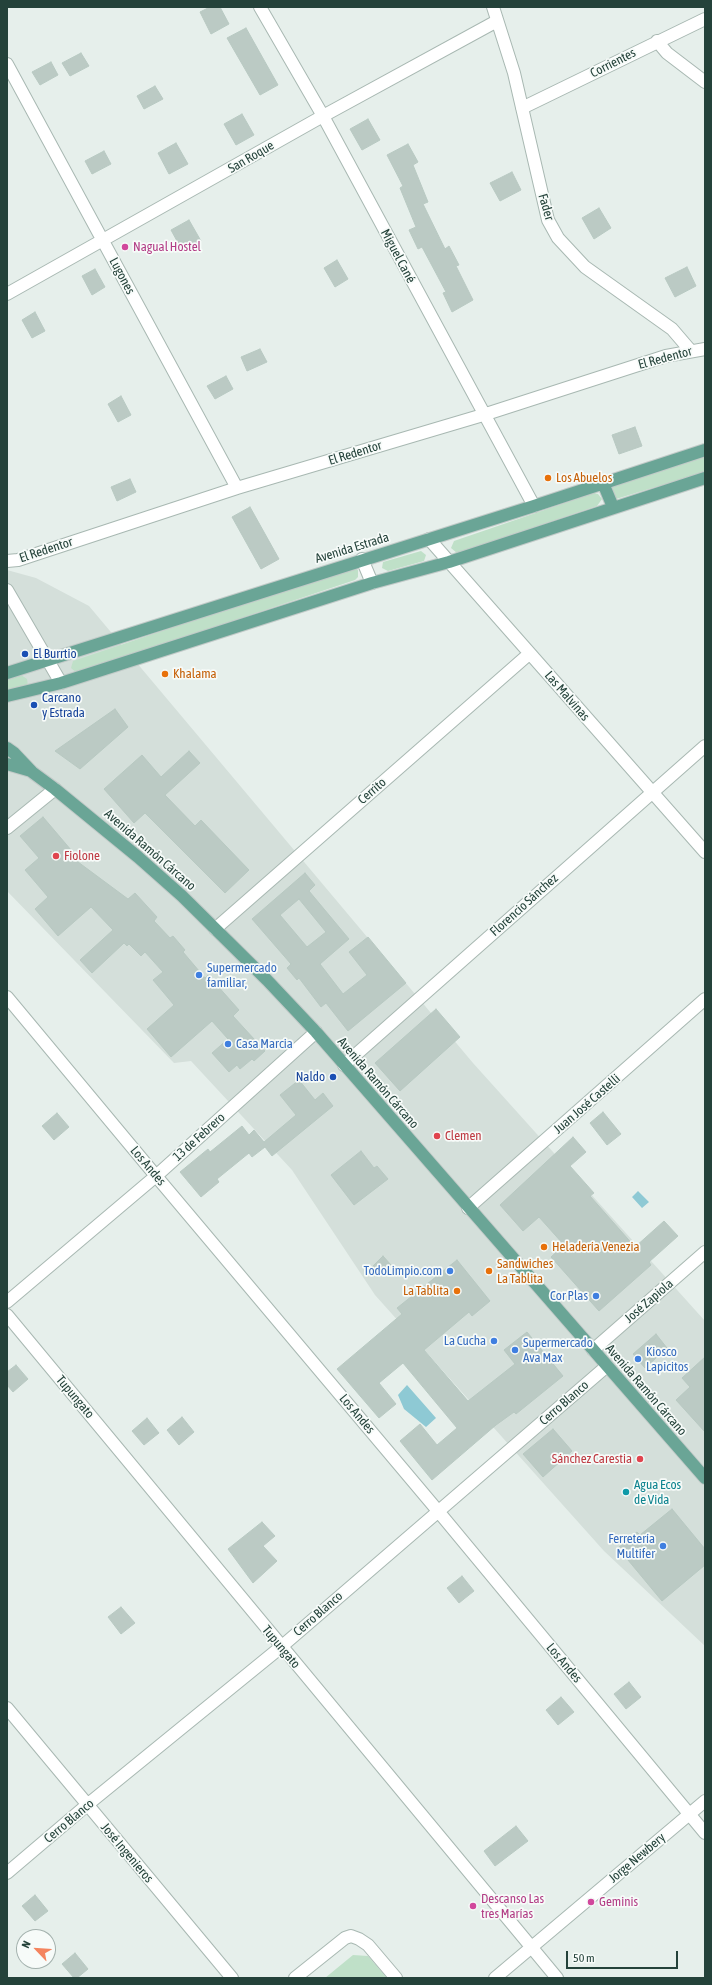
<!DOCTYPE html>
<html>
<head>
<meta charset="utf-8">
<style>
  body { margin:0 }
  #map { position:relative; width:712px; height:1985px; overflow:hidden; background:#e6efeb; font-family:"Asap Condensed",sans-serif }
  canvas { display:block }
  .frame { position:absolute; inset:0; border:8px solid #24423a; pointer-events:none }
  .north { position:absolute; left:16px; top:1929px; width:40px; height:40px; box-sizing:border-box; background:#f7fbf9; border:1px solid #a3b1ad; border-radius:50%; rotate:295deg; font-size:11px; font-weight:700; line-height:16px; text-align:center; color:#24423a }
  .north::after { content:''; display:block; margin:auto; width:14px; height:18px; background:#f4845f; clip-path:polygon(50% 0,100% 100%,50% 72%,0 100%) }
  .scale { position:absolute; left:566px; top:1951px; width:112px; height:18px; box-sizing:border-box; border:2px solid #24423a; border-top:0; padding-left:5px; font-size:12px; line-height:14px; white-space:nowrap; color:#24423a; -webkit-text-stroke:3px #f7fbf9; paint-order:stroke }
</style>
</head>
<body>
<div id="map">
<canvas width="712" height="1985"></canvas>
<div class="frame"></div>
<div class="north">N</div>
<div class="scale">50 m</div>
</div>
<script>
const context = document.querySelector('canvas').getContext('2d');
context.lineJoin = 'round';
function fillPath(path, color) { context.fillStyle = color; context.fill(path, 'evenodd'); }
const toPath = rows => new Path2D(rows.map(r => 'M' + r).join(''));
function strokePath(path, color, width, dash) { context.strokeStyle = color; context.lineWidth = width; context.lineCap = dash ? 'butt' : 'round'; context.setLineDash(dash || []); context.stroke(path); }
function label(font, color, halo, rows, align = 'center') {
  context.font = font + ' "Asap Condensed",sans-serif'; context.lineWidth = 3.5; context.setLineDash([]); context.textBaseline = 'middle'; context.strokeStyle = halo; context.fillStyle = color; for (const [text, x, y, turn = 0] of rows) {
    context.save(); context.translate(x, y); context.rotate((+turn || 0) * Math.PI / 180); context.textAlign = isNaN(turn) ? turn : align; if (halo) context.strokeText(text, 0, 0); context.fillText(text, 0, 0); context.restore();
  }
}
const built = toPath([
  [7,570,36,578,89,606,473,1063,705,1321,705,1646,604,1551,375,1295,292,1170,191,1061,174,1063,7,891]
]);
const green = toPath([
  [705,457,705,472,616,499,610,488,614,485],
  [594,493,598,494,602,499,597,506,457,553,451,548,454,541],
  [421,551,426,555,424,561,388,571,382,568,383,562],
  [351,567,358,570,358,577,355,580,77,673,71,668,73,661],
  [21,675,27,679,28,686,7,692,7,680],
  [353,1955,368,1956,387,1978,325,1978]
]);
const water = toPath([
  [638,1191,649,1202,642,1208,632,1197],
  [407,1385,436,1418,426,1427,404,1409,398,1395]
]);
const building = toPath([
  [210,7,220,7,229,24,211,34,200,12,210,7],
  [246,28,278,85,260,95,227,38,246,28],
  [81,53,89,66,70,76,62,63,81,53],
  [51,62,58,75,40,85,32,72,51,62],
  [155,86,163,99,144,109,137,96,155,86],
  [242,114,254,135,236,145,224,124,242,114],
  [368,119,380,140,362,150,350,129,368,119],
  [176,143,188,164,169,174,158,153,176,143],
  [408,144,418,162,413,165,428,202,423,204,445,249,449,246,459,265,456,266,473,300,452,312,443,293,446,292,422,247,418,249,409,230,416,227,400,188,403,186,387,155,408,144],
  [104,151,111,164,92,174,85,161,104,151],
  [512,172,521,190,500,201,490,183,512,172],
  [599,208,611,228,594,239,582,218,599,208],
  [189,220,201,241,183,252,171,230,189,220],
  [337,260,348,279,335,287,324,268,337,260],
  [687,267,696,286,675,297,665,278,687,267],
  [95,269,105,287,92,295,82,276,95,269],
  [35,312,45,331,32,338,22,320,35,312],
  [260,349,267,362,247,371,241,357,260,349],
  [226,376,233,389,215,399,207,386,226,376],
  [121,396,131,415,118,422,108,404,121,396],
  [635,427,642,446,619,454,612,435,635,427],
  [130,479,136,492,117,501,111,487,130,479],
  [250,507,279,559,261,569,232,517,250,507],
  [115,709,128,727,80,769,55,751,115,709],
  [189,751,200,763,165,795,195,826,201,820,249,870,225,893,145,813,134,823,104,789,142,755,161,777,189,751],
  [43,817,77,857,74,859,128,899,135,893,157,917,154,921,170,938,173,936,185,950,183,952,205,978,208,975,239,1010,233,1016,265,1051,254,1061,252,1059,240,1069,237,1065,229,1072,212,1053,228,1039,212,1021,171,1057,147,1029,174,1005,153,980,163,972,145,952,141,956,129,944,127,946,124,943,92,973,80,960,113,930,91,907,58,936,35,909,48,897,25,870,39,858,20,836,43,817],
  [305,873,315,885,309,891,349,939,320,964,343,994,367,975,349,952,368,937,406,983,348,1031,326,1003,321,1007,299,978,297,980,287,968,291,964,252,919,305,873],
  [299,899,326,932,307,947,280,915,299,899],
  [436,1009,460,1037,400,1091,375,1063,436,1009],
  [299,1080,315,1100,323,1093,333,1106,272,1156,265,1147,252,1157,249,1153,217,1179,219,1182,201,1197,180,1172,208,1149,210,1152,242,1126,249,1135,254,1130,264,1142,296,1115,280,1095,299,1080],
  [603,1112,621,1134,607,1145,590,1123,603,1112],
  [57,1113,69,1127,54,1140,42,1126,57,1113],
  [573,1137,586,1152,570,1166,594,1193,590,1196,635,1247,664,1221,678,1236,649,1262,651,1265,599,1311,551,1257,564,1245,539,1217,523,1231,500,1205,573,1137],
  [361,1151,374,1168,377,1166,388,1179,354,1205,331,1175,361,1151],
  [383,1256,391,1265,377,1277,370,1269,383,1256],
  [457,1260,490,1301,472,1316,469,1312,424,1350,468,1401,515,1364,504,1350,527,1332,563,1376,516,1414,514,1412,496,1425,432,1480,400,1441,420,1424,437,1445,457,1428,403,1363,379,1383,396,1404,379,1418,337,1369,402,1314,397,1308,457,1260],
  [656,1334,667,1348,645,1368,633,1354,656,1334],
  [705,1357,705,1432,676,1400,690,1387,682,1378,705,1357],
  [16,1365,28,1379,13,1392,7,1385,7,1372,16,1365],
  [182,1417,194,1432,179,1445,167,1430,182,1417],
  [147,1418,159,1433,144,1445,132,1431,147,1418],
  [553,1429,572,1451,543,1477,523,1454,553,1429],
  [672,1509,705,1549,705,1565,662,1601,618,1548,637,1532,640,1535,672,1509],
  [262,1522,275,1536,263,1546,277,1561,253,1583,228,1549,262,1522],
  [462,1576,474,1591,459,1603,447,1588,462,1576],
  [121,1607,135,1623,121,1634,108,1617,121,1607],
  [629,1682,641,1697,626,1709,614,1694,629,1682],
  [561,1697,574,1712,558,1725,546,1710,561,1697],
  [516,1826,528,1841,495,1866,484,1851,516,1826],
  [35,1895,48,1911,35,1921,22,1906,35,1895],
  [75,1953,88,1969,77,1978,74,1978,62,1964,75,1953]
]);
const minor = toPath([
  [260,7,323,116,534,506],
  [493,7,514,73,548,220,558,238,585,267,672,329,690,350],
  [657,41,667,53,705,82],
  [7,64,237,488],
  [522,108,705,19],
  [7,294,323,116,497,21],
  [429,539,705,852],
  [362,559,372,583],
  [7,561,18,560,237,488,483,415,666,356,705,349],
  [7,590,61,683],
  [7,828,55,789],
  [215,929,529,654],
  [7,997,156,1176,438,1511,705,1833],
  [344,1065,705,746],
  [468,1208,705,999],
  [7,1302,156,1176,316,1032],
  [7,1315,557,1978],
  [593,1350,705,1252],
  [7,1708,232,1978],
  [7,1873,87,1805,281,1647,607,1366],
  [295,1978,345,1938,351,1936,359,1939,368,1945,396,1978],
  [495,1978,705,1801]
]);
const major = toPath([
  [603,483,613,507],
  [7,673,534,506,705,450],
  [7,696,61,683,372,583,449,562,705,478],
  [7,748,14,753,32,772,55,789,138,857,182,896,267,980,316,1032,705,1478],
  [7,764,31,771]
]);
const markers = [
  [125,247,4,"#d1479c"],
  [548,478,4,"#e8710a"],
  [25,654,4,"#1a4fb4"],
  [165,674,4,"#e8710a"],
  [34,705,4,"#1a4fb4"],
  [56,856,4,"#e0444e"],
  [199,975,4,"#3f7fe0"],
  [228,1044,4,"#3f7fe0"],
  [333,1077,4,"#1a4fb4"],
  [437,1136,4,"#e0444e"],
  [544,1247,4,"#e8710a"],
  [450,1271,4,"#3f7fe0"],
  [489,1271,4,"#e8710a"],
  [457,1291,4,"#e8710a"],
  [596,1296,4,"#3f7fe0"],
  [494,1341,4,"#3f7fe0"],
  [515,1350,4,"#3f7fe0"],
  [638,1359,4,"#3f7fe0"],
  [640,1459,4,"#e0444e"],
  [626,1492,4,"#0f9aa8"],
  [663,1546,4,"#3f7fe0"],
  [591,1902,4,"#d1479c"],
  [473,1906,4,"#d1479c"]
];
const streetNames = [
  ["Corrientes",613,63,-27],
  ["San Roque",251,157,-30],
  ["Fader",546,207,74],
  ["Miguel Cané",398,256,62],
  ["Lugones",122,276,62],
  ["El Redentor",665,358,-15],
  ["El Redentor",355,453,-17],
  ["Avenida Estrada",352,548,-17],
  ["El Redentor",46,550,-18],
  ["Las Malvinas",567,696,49],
  ["Cerrito",372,791,-41],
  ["Avenida Ramón Cárcano",150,850,41],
  ["Florencio Sánchez",524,905,-42],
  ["Avenida Ramón Cárcano",378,1083,49],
  ["Juan José Castelli",587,1104,-41],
  ["13 de Febrero",199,1137,-42],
  ["Los Andes",148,1166,50],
  ["José Zapiola",649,1301,-41],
  ["Avenida Ramón Cárcano",646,1390,49],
  ["Tupungato",75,1397,50],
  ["Cerro Blanco",564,1403,-41],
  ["Los Andes",357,1414,50],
  ["Cerro Blanco",318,1614,-41],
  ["Tupungato",281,1647,50],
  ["Los Andes",564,1663,50],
  ["Cerro Blanco",69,1821,-40],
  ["José Ingenieros",127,1853,50],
  ["Jorge Newbery",637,1858,-40]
];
const hotelNames = [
  ["Nagual Hostel",133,247],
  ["Descanso Las",481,1899],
  ["tres Marías",481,1914],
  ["Geminis",599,1902]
];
const foodNames = [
  ["Los Abuelos",556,478],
  ["Khalama",173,674],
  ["Heladería Venezia",552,1247],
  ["Sandwiches",497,1264],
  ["La Tablita",497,1279],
  ["La Tablita",449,1291,"right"]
];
const transitNames = [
  ["El Burrtio",33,654],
  ["Carcano",42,698],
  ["y Estrada",42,713],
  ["Naldo",325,1077,"right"]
];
const healthNames = [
  ["Fiolone",64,856],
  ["Clemen",445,1136],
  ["Sánchez Carestia",632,1459,"right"]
];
const shopNames = [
  ["Supermercado",207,968],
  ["familiar,",207,983],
  ["Casa Marcia",236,1044],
  ["TodoLimpio.com",442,1271,"right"],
  ["Cor Plas",588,1296,"right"],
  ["La Cucha",486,1341,"right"],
  ["Supermercado",523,1343],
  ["Ava Max",523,1358],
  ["Kiosco",646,1352],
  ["Lapicitos",646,1367],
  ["Ferretería",655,1539,"right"],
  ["Multifer",655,1554,"right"]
];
const cultureNames = [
  ["Agua Ecos",634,1485],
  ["de Vida",634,1500]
];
fillPath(built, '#d4dfda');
fillPath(green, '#bfe0c8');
fillPath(water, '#8ec9d4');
fillPath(building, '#bbcac4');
strokePath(building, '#b8c9c2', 1);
strokePath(minor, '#a8b8b2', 14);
strokePath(major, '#c2cac8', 14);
strokePath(minor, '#fff', 12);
strokePath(major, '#6aa596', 12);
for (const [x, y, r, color] of markers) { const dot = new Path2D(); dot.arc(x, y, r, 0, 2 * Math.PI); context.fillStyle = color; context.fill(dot); strokePath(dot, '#f7fbf9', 1.5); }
label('13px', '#24423a', '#f7fbf9', streetNames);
label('13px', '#b23c85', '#f7fbf9', hotelNames, 'left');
label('13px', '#c56008', '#f7fbf9', foodNames, 'left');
label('13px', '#164399', '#f7fbf9', transitNames, 'left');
label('13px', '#be3a42', '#f7fbf9', healthNames, 'left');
label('13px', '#366cbe', '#f7fbf9', shopNames, 'left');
label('13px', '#0d838f', '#f7fbf9', cultureNames, 'left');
</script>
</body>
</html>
